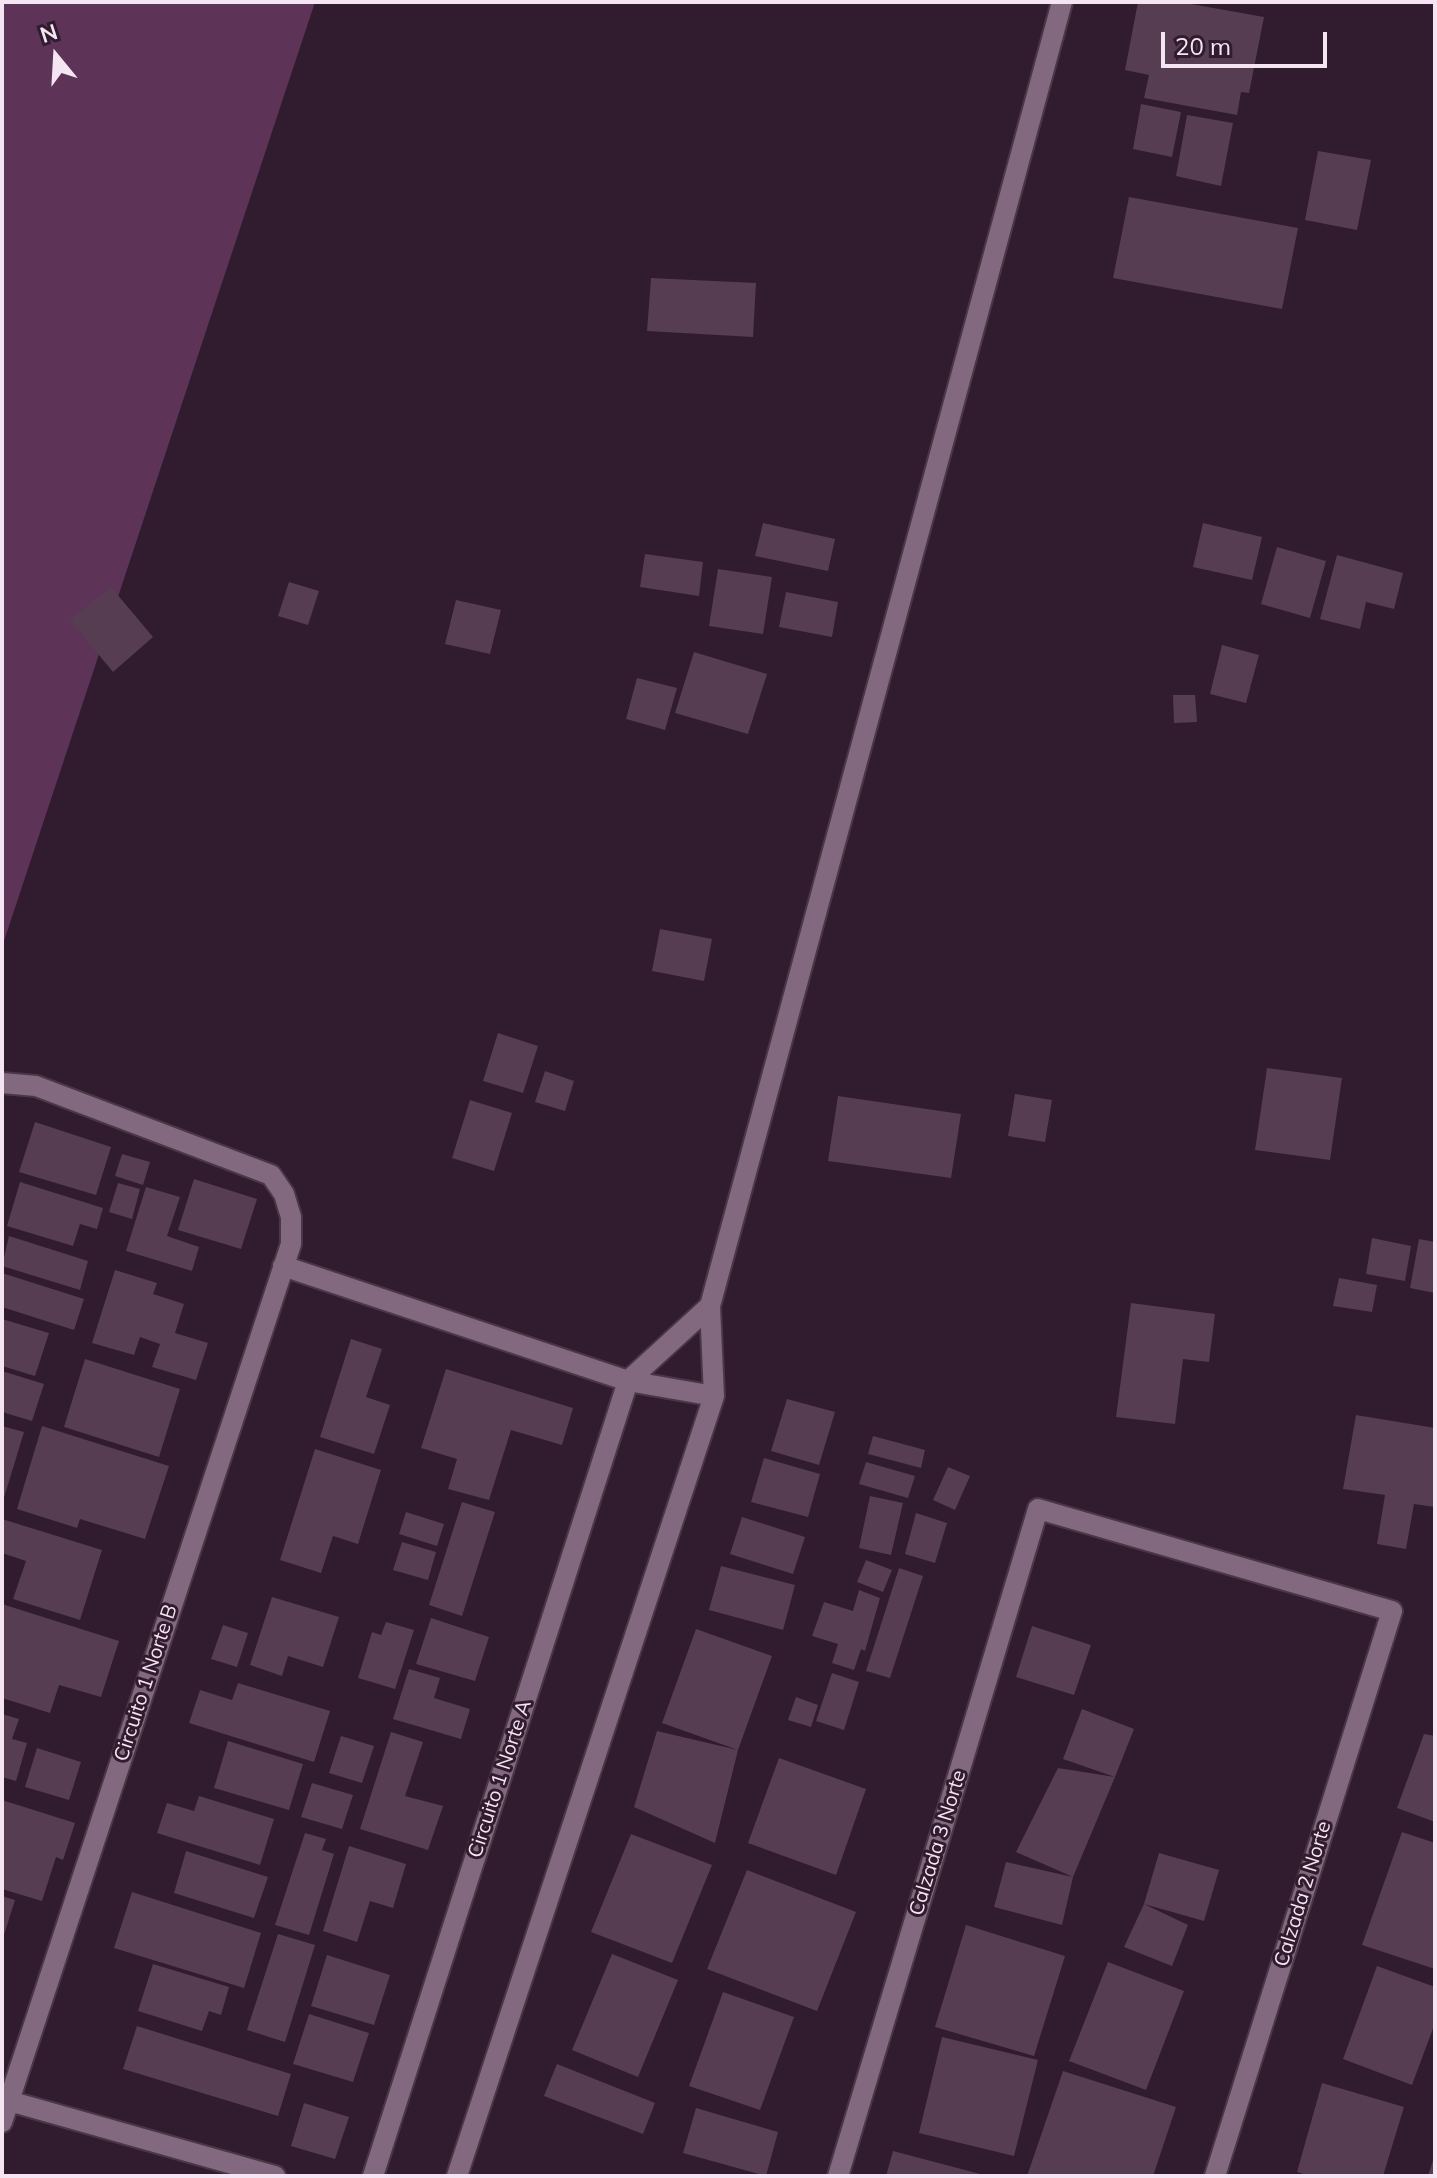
<!DOCTYPE html>
<html>
<head>
<meta charset="utf-8">
<style>
  body { margin:0 }
  #map { position:relative; width:1437px; height:2178px; overflow:hidden; background:#311b2e; font-family:Mulish,sans-serif }
  canvas { display:block }
  .frame { position:absolute; inset:0; border:4px solid #f5e5f2; pointer-events:none }
  .north { position:absolute; left:16px; top:16px; width:80px; height:80px; -webkit-text-stroke:6px #311b2e; paint-order:stroke; rotate:342deg; font-size:22px; font-weight:700; line-height:32px; text-align:center; color:#f5e5f2 }
  .north::after { content:''; display:block; margin:auto; width:28px; height:36px; background:#f5e5f2; clip-path:polygon(50% 0,100% 100%,50% 72%,0 100%) }
  .scale { position:absolute; left:1161px; top:32px; width:166px; height:36px; box-sizing:border-box; border:4px solid #f5e5f2; border-top:0; padding-left:10px; font-size:24px; line-height:28px; white-space:nowrap; color:#f5e5f2; -webkit-text-stroke:6px #311b2e; paint-order:stroke }
</style>
</head>
<body>
<div id="map">
<canvas width="1437" height="2178"></canvas>
<div class="frame"></div>
<div class="north">N</div>
<div class="scale">20 m</div>
</div>
<script>
const context = document.querySelector('canvas').getContext('2d');
context.lineJoin = 'round';
function fillPath(path, color) { context.fillStyle = color; context.fill(path, 'evenodd'); }
const toPath = rows => new Path2D(rows.map(r => 'M' + r).join(''));
function strokePath(path, color, width, dash) { context.strokeStyle = color; context.lineWidth = width; context.lineCap = dash ? 'butt' : 'round'; context.setLineDash(dash || []); context.stroke(path); }
function label(font, color, halo, rows, align = 'center') {
  context.font = font + ' Mulish,sans-serif'; context.lineWidth = 6; context.setLineDash([]); context.textBaseline = 'middle'; context.strokeStyle = halo; context.fillStyle = color; for (const [text, x, y, turn = 0] of rows) {
    context.save(); context.translate(x, y); context.rotate((+turn || 0) * Math.PI / 180); context.textAlign = isNaN(turn) ? turn : align; if (halo) context.strokeText(text, 0, 0); context.fillText(text, 0, 0); context.restore();
  }
}
const green = toPath([
  [2,2,315,2,2,947]
]);
const building = toPath([
  [1138,2,1180,2,1264,17,1249,93,1241,92,1237,115,1144,98,1149,75,1125,70],
  [1141,104,1181,112,1172,157,1133,149],
  [1187,115,1233,123,1221,186,1176,176],
  [1318,151,1371,160,1357,230,1305,220],
  [1129,197,1298,228,1282,309,1113,278],
  [651,278,756,283,753,337,647,331],
  [763,523,835,539,828,571,755,556],
  [1203,523,1262,537,1252,580,1193,567],
  [1277,547,1326,561,1310,618,1261,604],
  [645,554,703,562,699,596,640,587],
  [1337,555,1403,573,1394,609,1366,602,1360,629,1320,619],
  [718,569,772,577,763,634,709,626],
  [289,582,319,591,308,625,278,616],
  [111,587,153,637,113,672,70,620],
  [786,592,838,602,832,637,779,627],
  [456,600,501,610,490,654,445,644],
  [1222,645,1259,655,1246,703,1210,694],
  [694,652,767,674,748,734,675,713],
  [637,678,677,688,665,730,626,719],
  [1173,695,1195,695,1197,722,1174,723],
  [660,929,712,939,704,981,652,971],
  [498,1033,538,1046,523,1093,483,1081],
  [1267,1068,1342,1078,1330,1160,1255,1150],
  [545,1071,574,1081,565,1111,535,1102],
  [1015,1094,1052,1100,1045,1142,1008,1136],
  [838,1096,961,1114,951,1178,828,1161],
  [470,1100,512,1113,494,1171,452,1158],
  [35,1122,111,1147,96,1195,19,1172],
  [122,1154,150,1162,143,1185,115,1176],
  [194,1179,257,1199,241,1249,178,1230],
  [20,1182,103,1208,97,1229,80,1224,73,1246,7,1226],
  [118,1183,140,1189,132,1219,109,1212],
  [146,1187,180,1197,167,1236,199,1247,192,1271,126,1251],
  [9,1236,88,1261,80,1290,2,1266],
  [1372,1238,1411,1246,1405,1281,1366,1274],
  [1419,1239,1435,1242,1435,1293,1410,1288],
  [115,1270,157,1283,153,1294,184,1304,175,1333,208,1343,196,1380,152,1367,160,1344,140,1337,134,1355,92,1343],
  [2,1273,84,1299,74,1330,2,1307],
  [1339,1278,1377,1285,1372,1312,1333,1306],
  [1131,1303,1215,1314,1209,1362,1183,1359,1175,1424,1116,1417],
  [2,1319,49,1333,35,1376,2,1366],
  [351,1339,382,1349,366,1397,390,1405,374,1454,320,1437],
  [85,1359,180,1389,159,1457,64,1427],
  [446,1369,573,1408,562,1445,511,1430,489,1500,448,1489,457,1459,421,1448],
  [2,1371,44,1384,32,1421,2,1412],
  [787,1399,835,1412,819,1465,771,1451],
  [1356,1415,1435,1428,1435,1507,1414,1504,1406,1549,1377,1544,1385,1495,1343,1489],
  [2,1426,24,1432,3,1501,2,1501],
  [42,1426,169,1466,145,1539,80,1519,77,1528,17,1509],
  [873,1436,925,1450,921,1468,868,1454],
  [315,1449,381,1470,358,1544,333,1536,321,1573,280,1560],
  [764,1458,820,1474,808,1517,751,1502],
  [866,1462,915,1476,908,1498,859,1484],
  [948,1467,970,1476,955,1510,933,1500],
  [870,1496,903,1503,891,1555,859,1548],
  [462,1502,495,1512,462,1616,429,1605],
  [406,1512,444,1524,437,1546,399,1534],
  [916,1513,947,1523,935,1563,905,1554],
  [742,1517,805,1537,793,1574,730,1554],
  [2,1519,102,1550,80,1620,13,1599,26,1561,2,1553],
  [402,1542,436,1552,428,1580,393,1570],
  [866,1560,892,1570,883,1592,857,1582],
  [721,1566,795,1585,783,1630,709,1610],
  [899,1568,923,1576,890,1678,866,1671],
  [859,1590,880,1598,865,1651,861,1649,854,1670,832,1663,838,1644,812,1636,824,1602,853,1611],
  [272,1597,339,1617,323,1667,288,1656,282,1676,250,1665],
  [2,1604,119,1641,101,1697,59,1685,50,1713,2,1698],
  [431,1618,489,1637,475,1681,416,1664],
  [386,1622,414,1630,395,1689,358,1678,372,1632,381,1635],
  [223,1625,248,1633,237,1667,211,1659],
  [1032,1626,1091,1645,1074,1695,1016,1677],
  [696,1629,772,1656,738,1750,715,1843,634,1807,657,1731,738,1750,662,1723],
  [409,1669,440,1678,434,1698,470,1709,461,1739,393,1719],
  [832,1673,859,1682,844,1730,816,1721],
  [238,1683,330,1711,314,1762,189,1723,200,1690,232,1700],
  [796,1697,818,1705,811,1727,788,1720],
  [1082,1709,1134,1729,1115,1777,1063,1759],
  [2,1714,19,1719,12,1739,27,1743,16,1781,2,1777],
  [391,1732,423,1742,405,1796,443,1806,428,1850,360,1829],
  [1424,1734,1435,1736,1435,1822,1397,1808],
  [341,1736,374,1746,362,1783,329,1773],
  [228,1741,303,1764,289,1810,214,1788],
  [37,1748,81,1762,69,1800,25,1787],
  [779,1758,866,1789,836,1875,748,1843],
  [1058,1768,1115,1777,1073,1877,1062,1925,994,1907,1006,1862,1073,1877,1016,1852],
  [312,1783,353,1795,342,1829,301,1817],
  [199,1796,274,1819,260,1865,157,1833,167,1803,194,1811],
  [2,1800,75,1823,63,1860,56,1857,42,1901,2,1889],
  [1402,1832,1435,1843,1435,1969,1362,1945],
  [305,1833,326,1839,322,1850,334,1854,309,1935,275,1925],
  [631,1834,712,1865,672,1963,591,1932],
  [349,1846,406,1864,393,1908,370,1901,357,1942,323,1931],
  [186,1851,268,1877,254,1918,174,1893],
  [1159,1853,1219,1870,1204,1921,1144,1904],
  [747,1870,856,1912,817,2011,707,1969],
  [132,1892,261,1933,244,1988,114,1948],
  [2,1896,15,1900,3,1938,2,1938],
  [1144,1904,1188,1925,1172,1966,1124,1947],
  [966,1925,1065,1956,1034,2056,935,2027],
  [278,1934,315,1945,285,2042,247,2030],
  [612,1954,678,1980,638,2077,572,2050],
  [327,1955,390,1975,374,2025,311,2006],
  [1108,1962,1184,1991,1146,2090,1069,2061],
  [153,1964,229,1987,221,2015,209,2011,202,2031,138,2011],
  [1377,1966,1435,1987,1435,2023,1412,2085,1343,2059],
  [723,1992,794,2017,760,2110,689,2086],
  [309,2014,369,2033,353,2082,293,2064],
  [137,2026,291,2074,278,2116,123,2069],
  [942,2037,1038,2060,1014,2156,919,2133],
  [557,2064,655,2103,643,2134,544,2096],
  [1063,2071,1176,2107,1153,2176,1027,2176],
  [1322,2083,1404,2107,1383,2176,1310,2176,1297,2172],
  [304,2103,349,2117,335,2159,291,2146],
  [696,2108,778,2132,766,2176,683,2153],
  [893,2151,984,2175,984,2176,886,2176],
  [1434,2157,1435,2176,1428,2176]
]);
const minor = toPath([
  [2,1083,36,1086,271,1175,284,1194,291,1217,291,1244,2,2122],
  [283,1266,628,1381,714,1396],
  [2,2099,275,2176],
  [373,2176,628,1381,710,1306],
  [457,2176,714,1396,710,1306,1062,2],
  [838,2176,1038,1509,1392,1611,1215,2176]
]);
const streetNames = [
  ["Circuito 1 Norte B",146,1683,-72],
  ["Circuito 1 Norte A",500,1779,-72],
  ["Calzada 3 Norte",938,1843,-73],
  ["Calzada 2 Norte",1303,1894,-73]
];
fillPath(green, '#5d3458');
fillPath(building, '#563d52');
strokePath(minor, '#493646', 24);
strokePath(minor, '#83697f', 20);
label('20px', '#f5e5f2', '#311b2e', streetNames);
</script>
</body>
</html>
